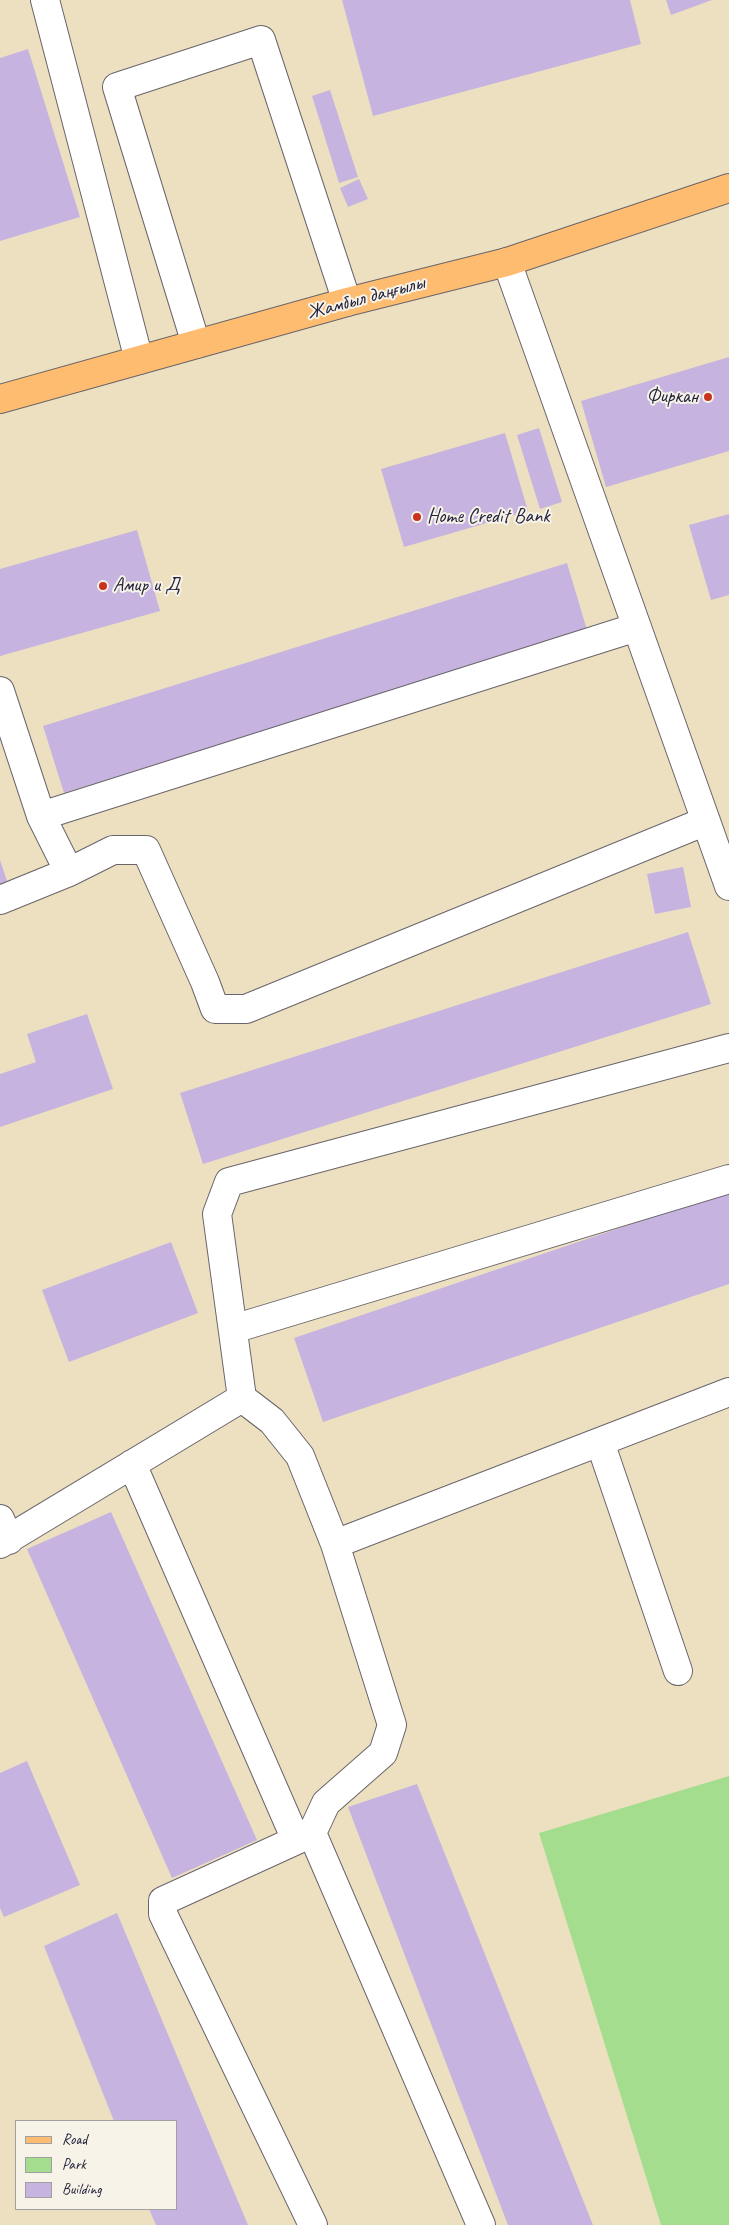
<!DOCTYPE html>
<html>
<head>
<meta charset="utf-8">
<style>
  body { margin:0 }
  #map { position:relative; width:729px; height:2225px; overflow:hidden; background:#ece0c0; font-family:Caveat,sans-serif }
  canvas { display:block }
  .legend { position:absolute; left:15px; top:2120px; width:162px; height:90px; box-sizing:border-box; background:#f7f3e8; border:1px solid #a29fa3; margin:0; padding:6px 9px; list-style:none; font-size:15px; color:#22223b }
  .legend li { display:flex; align-items:center; gap:10px; height:25px }
  .legend b { width:25px; border:1px solid #a29fa3 }
</style>
</head>
<body>
<div id="map">
<canvas width="729" height="2225"></canvas>
<ul class="legend">
<li><b style="height:6px;background:#febc70"></b>Road</li>
<li><b style="height:14px;background:#a5dd8e"></b>Park</li>
<li><b style="height:14px;background:#c7b3e0"></b>Building</li>
</ul>
</div>
<script>
const context = document.querySelector('canvas').getContext('2d');
context.lineJoin = 'round';
function fillPath(path, color) { context.fillStyle = color; context.fill(path, 'evenodd'); }
const toPath = rows => new Path2D(rows.map(r => 'M' + r).join(''));
function strokePath(path, color, width, dash) { context.strokeStyle = color; context.lineWidth = width; context.lineCap = dash ? 'butt' : 'round'; context.setLineDash(dash || []); context.stroke(path); }
function label(font, color, halo, rows, align = 'center') {
  context.font = font + ' Caveat,sans-serif'; context.lineWidth = 4; context.setLineDash([]); context.textBaseline = 'middle'; context.strokeStyle = halo; context.fillStyle = color; for (const [text, x, y, turn = 0] of rows) {
    context.save(); context.translate(x, y); context.rotate((+turn || 0) * Math.PI / 180); context.textAlign = isNaN(turn) ? turn : align; if (halo) context.strokeText(text, 0, 0); context.fillText(text, 0, 0); context.restore();
  }
}
const green = toPath([
  [729,1776,729,2225,661,2225,539,1833]
]);
const building = toPath([
  [342,0,630,0,641,44,373,116],
  [666,0,712,0,671,15],
  [28,49,80,217,0,241,0,58],
  [330,90,358,177,339,183,312,96],
  [359,179,368,199,348,207,340,188],
  [729,357,729,451,606,487,581,401],
  [539,428,562,502,540,509,517,435],
  [505,433,528,511,404,547,381,469],
  [729,514,729,595,711,600,689,525],
  [137,530,160,611,0,656,0,569],
  [567,563,587,630,64,793,43,726],
  [0,860,7,881,0,884],
  [683,867,691,907,655,914,647,874],
  [688,932,711,1004,203,1164,180,1093],
  [87,1014,113,1089,0,1127,0,1074,36,1062,27,1034],
  [729,1191,729,1284,323,1422,294,1338],
  [171,1242,198,1313,69,1362,42,1290],
  [111,1512,257,1840,172,1878,27,1549],
  [27,1761,80,1885,4,1917,0,1908,0,1773],
  [417,1784,593,2225,508,2225,348,1807],
  [117,1913,248,2225,156,2225,149,2209,176,2209,176,2121,114,2121,44,1946]
]);
const minor = toPath([
  [45,0,139,360],
  [507,262,729,886],
  [196,344,117,87,261,40,347,302],
  [0,691,41,816,69,872,113,850,146,850,205,982,215,1009,246,1009,706,821],
  [41,816,637,627],
  [0,900,69,872],
  [233,1329,729,1179],
  [242,1398,217,1214,229,1182,729,1048],
  [600,1442,678,1671],
  [132,1464,296,1840],
  [0,1519,9,1540],
  [0,1544,242,1398,272,1421,300,1456,335,1544],
  [312,1833,163,1901,163,1914,313,2225],
  [481,2225,312,1833,326,1803,383,1753,392,1725,335,1544,729,1392]
]);
const major = toPath([
  [0,399,347,302,507,262,729,188]
]);
const markers = [
  [708,397,5,"#c8321e"],
  [417,517,5,"#c8321e"],
  [103,586,5,"#c8321e"]
];
const streetNames = [
  ["Жамбыл даңғылы",366,298,-15]
];
const poiNames = [
  ["Фиркан",698,397,"right"],
  ["Home Credit Bank",427,517],
  ["Амир и Д",113,586]
];
fillPath(green, '#a5dd8e');
fillPath(building, '#c7b3e0');
strokePath(minor, '#69646a', 30);
strokePath(major, '#69646a', 30);
strokePath(minor, '#fff', 28);
strokePath(major, '#febc70', 28);
for (const [x, y, r, color] of markers) { const dot = new Path2D(); dot.arc(x, y, r, 0, 2 * Math.PI); context.fillStyle = color; context.fill(dot); strokePath(dot, '#f7f3e8', 2); }
label('20px', '#22223b', '#f7f3e8', streetNames);
label('20px', '#22223b', '#f7f3e8', poiNames, 'left');
</script>
</body>
</html>
